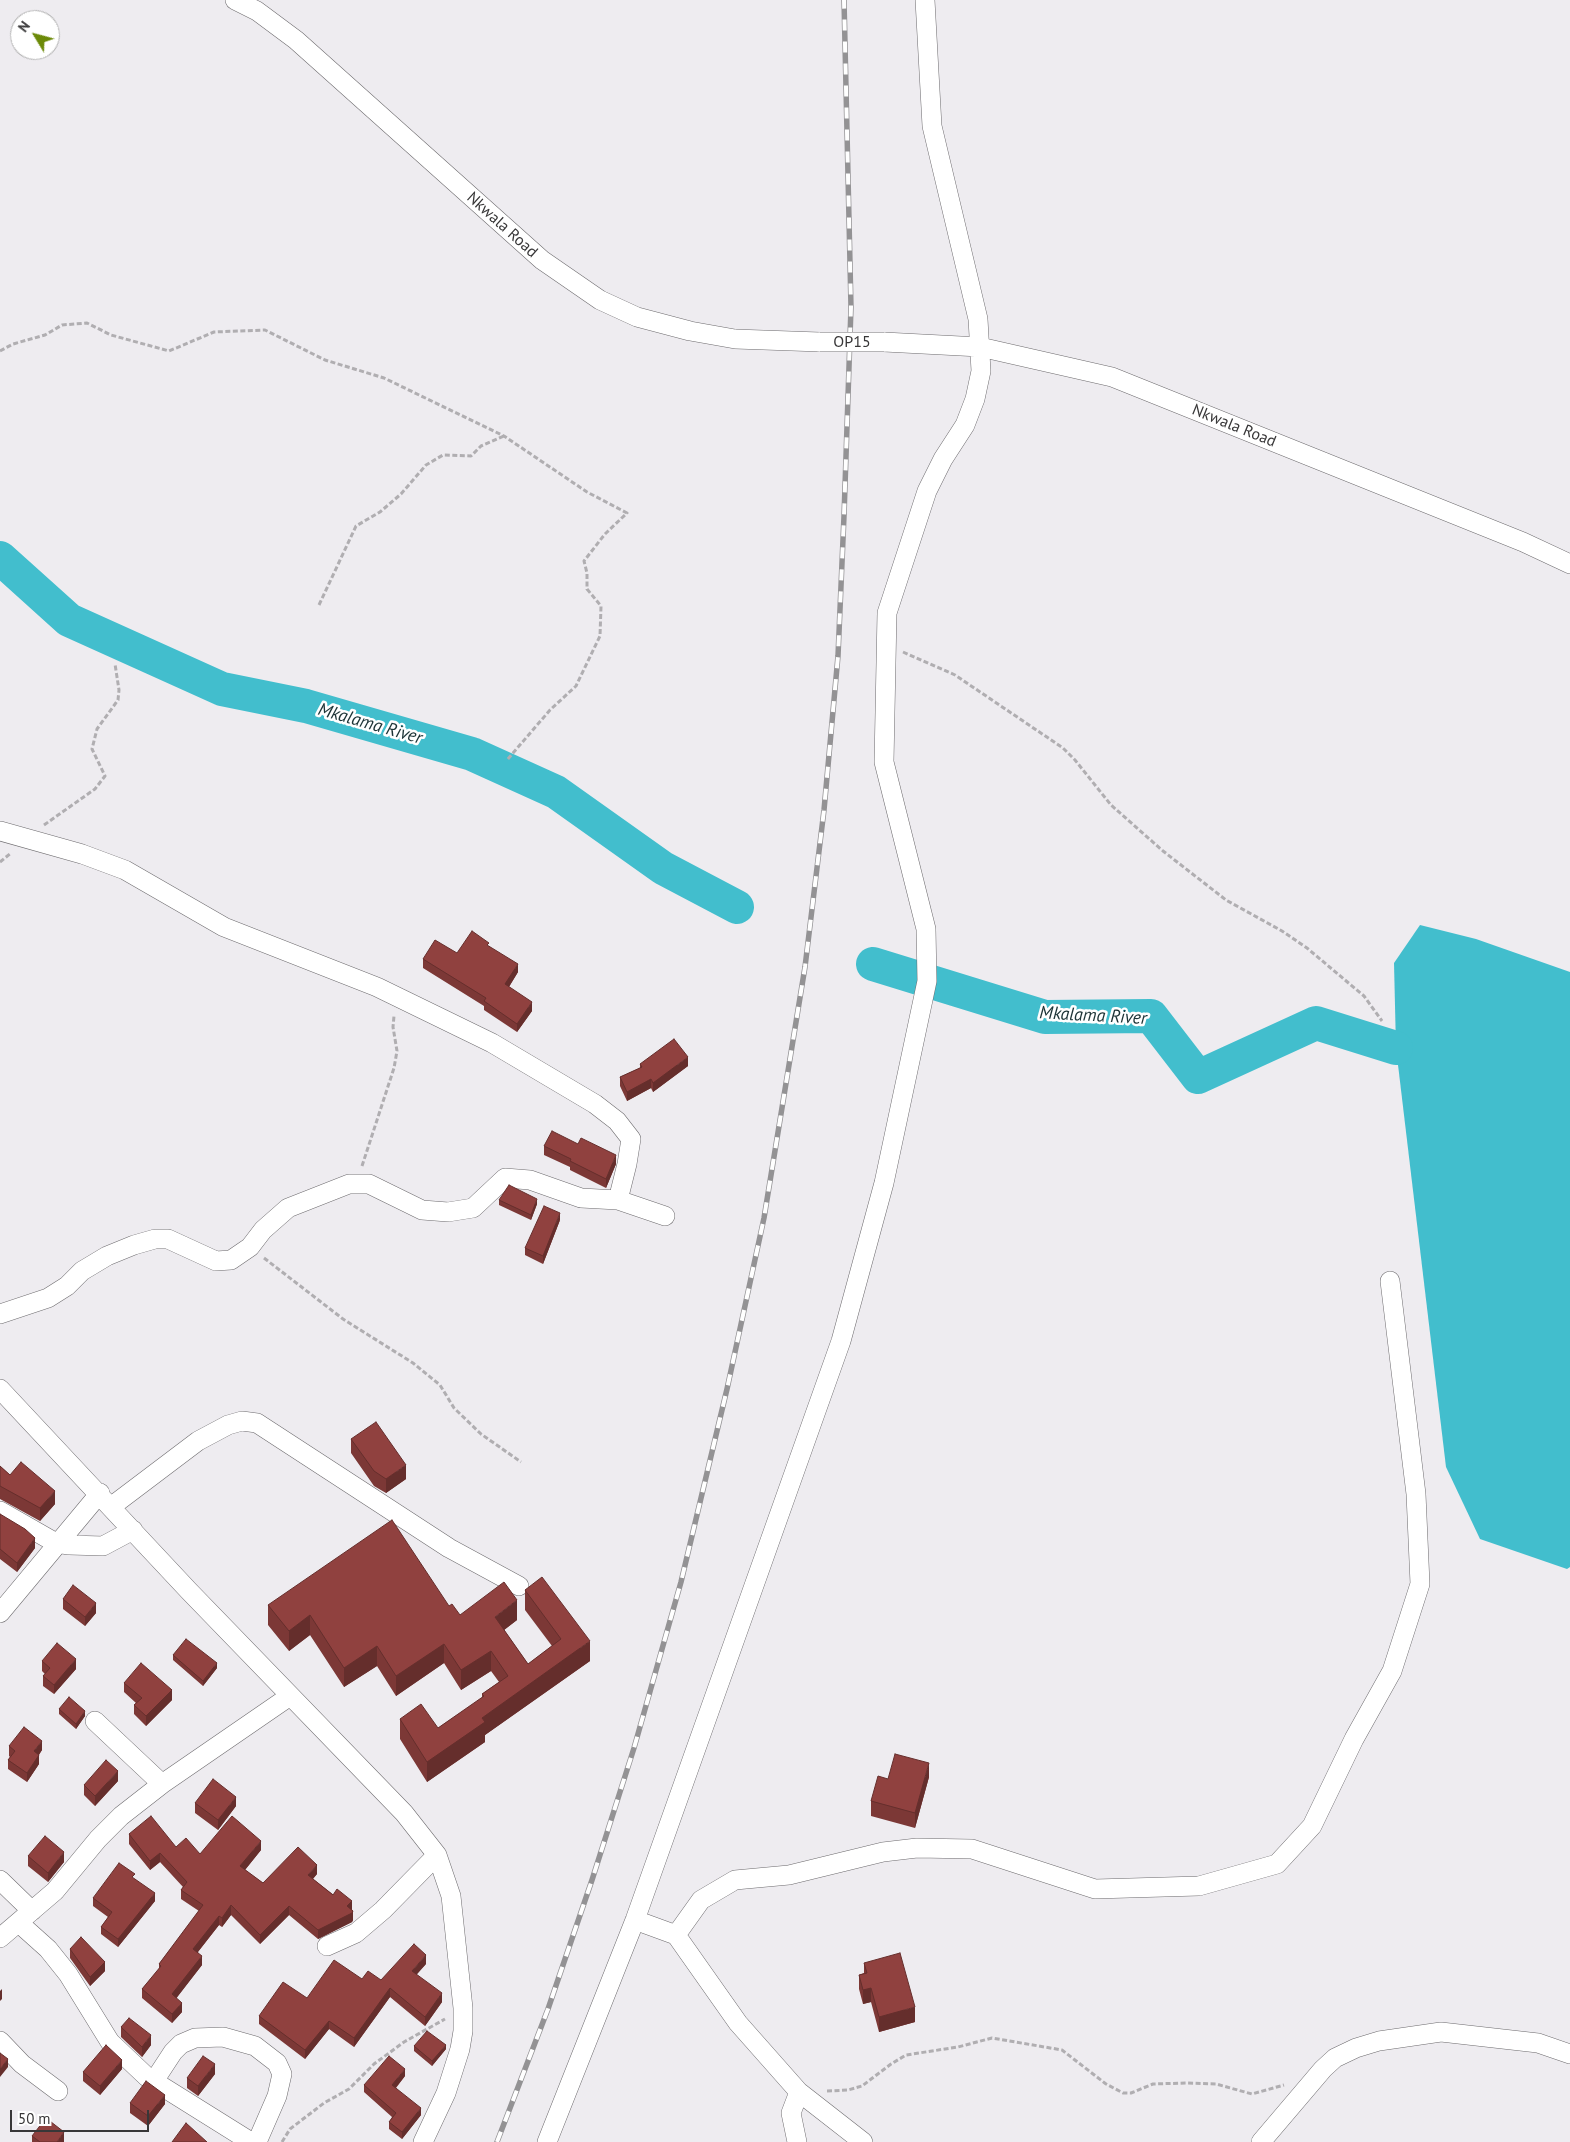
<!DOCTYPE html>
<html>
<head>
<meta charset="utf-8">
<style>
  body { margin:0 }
  #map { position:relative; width:1570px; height:2142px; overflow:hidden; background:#eeecf0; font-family:"PT Sans",sans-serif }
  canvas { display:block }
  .north { position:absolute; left:10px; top:10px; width:50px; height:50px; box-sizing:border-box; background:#fff; border:1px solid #afafaf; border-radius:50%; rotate:307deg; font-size:14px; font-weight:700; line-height:20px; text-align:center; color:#383738 }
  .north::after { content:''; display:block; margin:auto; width:18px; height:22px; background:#6c8a08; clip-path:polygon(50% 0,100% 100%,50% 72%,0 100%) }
  .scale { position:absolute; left:10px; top:2110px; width:139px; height:22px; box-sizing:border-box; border:2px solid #383738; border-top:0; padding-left:6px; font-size:15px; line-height:18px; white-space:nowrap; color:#383738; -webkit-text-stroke:4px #fff; paint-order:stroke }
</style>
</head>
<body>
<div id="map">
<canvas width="1570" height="2142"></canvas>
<div class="north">N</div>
<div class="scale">50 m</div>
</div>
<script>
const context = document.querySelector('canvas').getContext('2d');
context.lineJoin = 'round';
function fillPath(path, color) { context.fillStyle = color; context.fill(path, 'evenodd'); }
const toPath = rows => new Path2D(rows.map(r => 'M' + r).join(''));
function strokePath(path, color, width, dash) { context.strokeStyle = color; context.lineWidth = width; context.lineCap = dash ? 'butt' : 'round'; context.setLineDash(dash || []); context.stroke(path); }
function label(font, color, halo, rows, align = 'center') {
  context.font = font + ' "PT Sans",sans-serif'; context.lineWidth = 5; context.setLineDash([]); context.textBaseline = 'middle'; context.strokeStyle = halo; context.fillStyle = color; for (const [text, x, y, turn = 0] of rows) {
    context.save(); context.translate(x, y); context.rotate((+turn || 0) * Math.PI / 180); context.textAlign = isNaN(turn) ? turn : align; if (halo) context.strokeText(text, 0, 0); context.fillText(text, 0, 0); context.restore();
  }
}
const water = toPath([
  [1420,925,1476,939,1570,972,1570,1567,1567,1569,1480,1539,1446,1467,1396,1048,1394,963]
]);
const river = toPath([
  [0,558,69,620,222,689,306,706,472,754,556,792,663,868,737,907],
  [873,964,1045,1017,1151,1016,1198,1077,1316,1023,1396,1048]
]);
const path = toPath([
  [0,351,13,344,45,335,62,325,87,323,111,335,169,351,214,332,265,330,325,360,384,378,504,436,587,492,627,513,605,534,584,561,587,573,587,589,601,606,600,636,576,686,550,710,507,760],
  [319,605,356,526,380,512,401,494,426,465,443,455,471,456,481,446,504,436],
  [903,652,955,675,1063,748,1075,760,1111,805,1163,851,1226,900,1282,931,1307,948,1364,996,1382,1021],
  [44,825,95,789,105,776,92,749,97,729,118,700,119,690,115,664],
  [0,862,11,853],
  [362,1166,394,1068,397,1051,393,1027,394,1016],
  [264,1258,343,1319,413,1363,440,1385,454,1408,481,1434,521,1462],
  [827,2091,848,2090,862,2086,891,2064,906,2055,958,2047,992,2038,1062,2050,1106,2084,1123,2093,1131,2093,1153,2084,1186,2083,1216,2084,1252,2094,1284,2085],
  [282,2142,290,2129,324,2103,349,2089,374,2064,404,2042,445,2019]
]);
const minor = toPath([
  [235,0,257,11,296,40,542,260,600,300,637,317,690,331,735,339,820,342],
  [884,342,980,347,1112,377,1523,542,1570,564],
  [0,831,82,854,125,870,224,927,377,987,492,1043,595,1104,617,1121,631,1139,627,1164,618,1200],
  [0,1314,48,1298,67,1286,82,1271,107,1256,134,1245,155,1239,168,1239,216,1261,231,1260,250,1247,263,1230,288,1208,349,1184,369,1184,422,1210,448,1212,473,1208,505,1178,530,1180,581,1198,618,1200,665,1216],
  [0,1389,189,1591,404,1813,437,1855,451,1896,463,2008,463,2031,460,2049,446,2093,423,2142],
  [112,1506,198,1441,228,1425,242,1421,257,1423,449,1548,519,1586],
  [0,1511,56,1543,69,1545,103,1546,133,1530],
  [0,1613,100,1493],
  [95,1721,162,1784],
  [0,1880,32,1911],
  [635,1920,676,1935,738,2023,799,2092,863,2142],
  [19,1923,48,1949,68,1974,110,2042,147,2077,251,2142],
  [676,1935,701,1900,735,1880,789,1875,883,1852,917,1848,972,1849,1095,1889,1199,1886,1277,1864,1312,1826,1354,1739,1392,1671,1420,1584,1416,1494,1390,1281],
  [0,1938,55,1891,98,1839,121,1816,162,1784,290,1696],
  [327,1946,356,1933,383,1910,437,1855],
  [0,2041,22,2064,58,2091],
  [154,2081,173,2052,181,2044,195,2038,223,2037,255,2046,277,2063,282,2074,277,2096,257,2142],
  [547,2142,635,1920,841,1341,884,1183,927,981,926,929,884,762,887,613,927,491,943,459,965,425,975,399,981,371,978,319,932,126,925,0],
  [797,2142,791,2113,799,2092],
  [1261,2142,1323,2069,1335,2058,1356,2048,1379,2041,1441,2032,1538,2043,1570,2054]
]);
const rail = toPath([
  [497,2142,548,2009,592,1880,634,1748,681,1582,727,1389,764,1218,805,967,824,810,838,656,844,516,851,307,844,0]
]);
const minorBridge = toPath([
  [820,342,884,342]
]);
const wall = toPath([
  [489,946,518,972,509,987,532,1011,517,1032,484,1010,484,1006,423,968,423,959,457,953],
  [640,1064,688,1066,653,1092,651,1088,627,1101,620,1086,620,1077,640,1068],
  [544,1146,616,1164,606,1188,570,1170,570,1167,544,1155],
  [499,1200,537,1204,531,1220,499,1205],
  [560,1220,543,1264,525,1255,525,1248],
  [351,1439,406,1479,386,1493,374,1486,351,1453],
  [0,1466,10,1475,55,1504,40,1521,0,1499],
  [0,1514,35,1548,17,1572,0,1559],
  [525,1590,590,1661,485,1735,485,1742,427,1782,400,1739,400,1719,438,1728,482,1698,482,1694,499,1682,491,1671,461,1690,444,1663,396,1696,377,1666,344,1687,310,1635,289,1651,268,1625,268,1605,449,1606,460,1615,517,1620,504,1630,528,1664,552,1646,525,1610],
  [63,1599,96,1613,85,1626,63,1609],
  [173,1655,217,1668,203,1686,173,1660],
  [42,1661,76,1669,54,1694,43,1686,43,1676,45,1674,42,1671],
  [124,1683,172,1700,146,1726,134,1714,134,1705,136,1703,124,1692],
  [59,1709,85,1716,76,1729,59,1714],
  [9,1746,42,1750,39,1755,39,1764,27,1782,8,1769,8,1760,10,1757,9,1756],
  [929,1777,915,1828,871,1816,871,1801,888,1779],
  [118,1781,95,1806,84,1795,84,1785],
  [195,1803,236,1806,218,1830,195,1813],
  [129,1834,200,1854,261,1850,245,1870,263,1883,317,1874,313,1879,352,1909,353,1920,352,1922,318,1939,289,1915,260,1944,231,1915,222,1927,219,1925,198,1952,202,1965,176,1998,182,2012,172,2023,142,1998,142,1989,159,1969,159,1964,199,1911,181,1899,181,1890,183,1887,160,1862,150,1870,129,1844],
  [28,1856,64,1862,48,1882,28,1866],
  [135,1879,155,1901,118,1947,101,1934,101,1927,108,1917,93,1906,93,1898],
  [70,1949,105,1971,90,1986,70,1958],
  [864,1963,915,2022,879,2032,871,2002,863,2004,859,1989,859,1975,864,1973],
  [426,1964,416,1974,442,2002,425,2026,390,1997,354,2047,329,2029,305,2059,259,2024,259,2016,362,1979,381,1980],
  [121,2027,151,2045,142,2057,121,2037],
  [414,2046,446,2049,432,2066,414,2051],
  [122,2069,100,2095,83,2081,83,2072],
  [215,2074,198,2096,187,2088,187,2078],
  [405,2076,396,2088,421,2115,402,2139,389,2129,389,2122,392,2117,364,2092,364,2085],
  [130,2103,165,2104,148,2126,130,2113],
  [32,2136,64,2142,32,2142]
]);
const shadedWall = toPath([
  [518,964,518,972,505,993,505,984],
  [532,1002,532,1011,517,1032,517,1024],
  [688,1057,688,1066,653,1092,653,1083],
  [651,1079,651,1088,627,1101,627,1092],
  [616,1155,616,1164,606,1188,606,1179],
  [537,1199,537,1204,531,1220,531,1215],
  [560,1213,560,1220,543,1264,543,1256],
  [406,1465,406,1479,386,1493,386,1479],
  [55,1491,55,1504,40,1521,40,1508],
  [35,1538,35,1548,17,1572,17,1563],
  [517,1600,517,1620,495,1637,495,1617],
  [96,1603,96,1613,85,1626,85,1617],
  [310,1615,310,1635,289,1651,289,1631],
  [590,1641,590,1661,485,1735,485,1742,427,1782,427,1762,482,1718],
  [444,1644,444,1663,396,1696,396,1676],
  [377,1646,377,1666,344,1687,344,1668],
  [491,1651,491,1671,461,1690,461,1670],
  [76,1659,76,1669,54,1694,54,1685],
  [217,1663,217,1668,203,1686,203,1681],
  [172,1690,172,1700,146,1726,146,1716],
  [85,1711,85,1716,76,1729,76,1724],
  [42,1741,42,1750,34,1761,34,1751],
  [39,1755,39,1764,27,1782,27,1773],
  [929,1763,929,1777,915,1828,915,1813],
  [118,1771,118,1781,95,1806,95,1796],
  [236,1797,236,1806,218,1830,218,1820],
  [261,1841,261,1850,240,1876,240,1866],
  [64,1852,64,1862,48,1882,48,1873],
  [160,1853,160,1862,150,1870,150,1861],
  [317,1865,317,1874,308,1884,308,1875],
  [155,1893,155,1901,118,1947,118,1939],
  [352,1901,352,1910,353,1911,353,1920,352,1922,318,1939,318,1930,347,1906],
  [231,1905,231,1915,222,1927,222,1918],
  [289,1906,289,1915,260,1944,260,1935],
  [219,1916,219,1925,193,1958,193,1949],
  [426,1955,426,1964,412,1980,412,1971],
  [202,1956,202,1965,172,2004,172,1994],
  [105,1962,105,1971,90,1986,90,1977],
  [390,1988,390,1997,354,2047,354,2038],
  [871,1988,871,2002,863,2004,863,1990],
  [2,1989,2,1999,0,2001,0,1991],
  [442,1993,442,2002,425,2026,425,2017],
  [182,2003,182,2012,172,2023,172,2014],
  [915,2007,915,2022,879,2032,879,2017],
  [329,2021,329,2029,305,2059,305,2050],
  [151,2035,151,2045,142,2057,142,2047],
  [446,2045,446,2049,432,2066,432,2061],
  [8,2059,8,2067,0,2077,0,2069],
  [122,2060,122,2069,100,2095,100,2086],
  [215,2064,215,2074,198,2096,198,2086],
  [405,2069,405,2076,392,2092,392,2085],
  [165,2095,165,2104,148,2126,148,2116],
  [421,2108,421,2115,402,2139,402,2132],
  [64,2132,64,2142,57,2142]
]);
const building = toPath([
  [472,931,489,943,487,945,518,964,505,984,532,1002,517,1024,484,1001,486,998,423,959,435,940,457,953,472,931],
  [674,1039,688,1057,653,1083,651,1079,627,1092,620,1077,642,1067,640,1064,674,1039],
  [552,1131,578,1144,581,1138,616,1155,606,1179,570,1161,571,1159,544,1146,552,1131],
  [509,1185,537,1199,531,1215,499,1200,509,1185],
  [544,1206,560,1213,543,1256,525,1248,544,1206],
  [376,1422,406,1465,386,1479,374,1471,351,1439,376,1422],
  [21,1462,55,1491,40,1508,0,1486,0,1466,10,1475,21,1462],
  [0,1514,25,1529,35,1538,17,1563,0,1549,0,1514],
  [392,1520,449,1606,452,1604,460,1615,504,1582,517,1600,495,1617,528,1664,561,1639,525,1590,542,1577,590,1641,482,1718,485,1722,427,1762,400,1719,421,1704,438,1728,484,1696,482,1694,508,1676,491,1651,461,1670,444,1644,396,1676,377,1646,344,1668,310,1615,289,1631,268,1605,392,1520],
  [73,1585,96,1603,85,1617,63,1599,73,1585],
  [186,1639,217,1663,203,1681,173,1655,186,1639],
  [57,1643,76,1659,54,1685,43,1676,50,1668,42,1661,57,1643],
  [141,1663,172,1690,146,1716,134,1705,142,1698,124,1683,141,1663],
  [69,1697,85,1711,76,1724,59,1709,69,1697],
  [24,1727,42,1741,34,1751,39,1755,27,1773,8,1760,15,1751,9,1746,24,1727],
  [895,1754,929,1763,915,1813,871,1801,878,1776,888,1779,895,1754],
  [106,1760,118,1771,95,1796,84,1785,106,1760],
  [213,1779,236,1797,218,1820,195,1803,213,1779],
  [151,1816,176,1847,186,1838,200,1854,232,1816,261,1841,240,1866,263,1883,298,1847,317,1865,308,1875,333,1895,337,1889,352,1901,347,1906,353,1911,352,1913,318,1930,289,1906,260,1935,231,1905,222,1918,219,1916,193,1949,202,1956,172,1994,182,2003,172,2014,142,1989,161,1966,159,1964,203,1905,181,1890,187,1882,160,1853,150,1861,129,1834,151,1816],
  [45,1836,64,1852,48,1873,28,1856,45,1836],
  [119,1863,135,1874,132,1877,155,1893,118,1939,101,1927,112,1912,93,1898,119,1863],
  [81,1937,105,1962,90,1977,70,1949,81,1937],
  [414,1944,426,1955,412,1971,442,1993,425,2017,390,1988,354,2038,329,2021,305,2050,259,2016,283,1982,307,1998,334,1960,362,1979,368,1971,381,1980,414,1944],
  [900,1953,915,2007,879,2017,871,1988,863,1990,859,1975,867,1973,864,1963,900,1953],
  [129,2018,151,2035,142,2047,121,2027,129,2018],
  [427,2031,446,2045,432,2061,414,2046,427,2031],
  [106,2045,122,2060,100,2086,83,2072,106,2045],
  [0,2053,8,2059,0,2069,0,2053],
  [203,2056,215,2064,198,2086,187,2078,203,2056],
  [389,2056,405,2069,392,2085,421,2108,402,2132,389,2122,396,2113,364,2085,389,2056],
  [146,2081,165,2095,148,2116,130,2103,146,2081],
  [46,2118,64,2132,57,2142,40,2142,32,2136,46,2118],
  [186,2123,207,2142,172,2142,186,2123]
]);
const streetNames = [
  ["Nkwala Road",502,225,42],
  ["OP15",852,342],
  ["Nkwala Road",1234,426,22]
];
const waterNames = [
  ["Mkalama River",370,724,16],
  ["Mkalama River",1093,1016,3]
];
fillPath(water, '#42becd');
strokePath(river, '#42becd', 34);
strokePath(minor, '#6d6b6e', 20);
strokePath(path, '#b0aeb1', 3, [5, 2.5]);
strokePath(minor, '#fff', 19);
strokePath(rail, '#939294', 5.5);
strokePath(rail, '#fff', 4, [11]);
strokePath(minorBridge, '#6d6b6e', 20, []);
strokePath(minorBridge, '#fff', 19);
fillPath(wall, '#7c3836');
fillPath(shadedWall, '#652e2c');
fillPath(building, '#90413f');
strokePath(building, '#652e2c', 1);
label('16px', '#383738', '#fff', streetNames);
label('italic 18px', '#1d3336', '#fff', waterNames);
</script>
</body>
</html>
